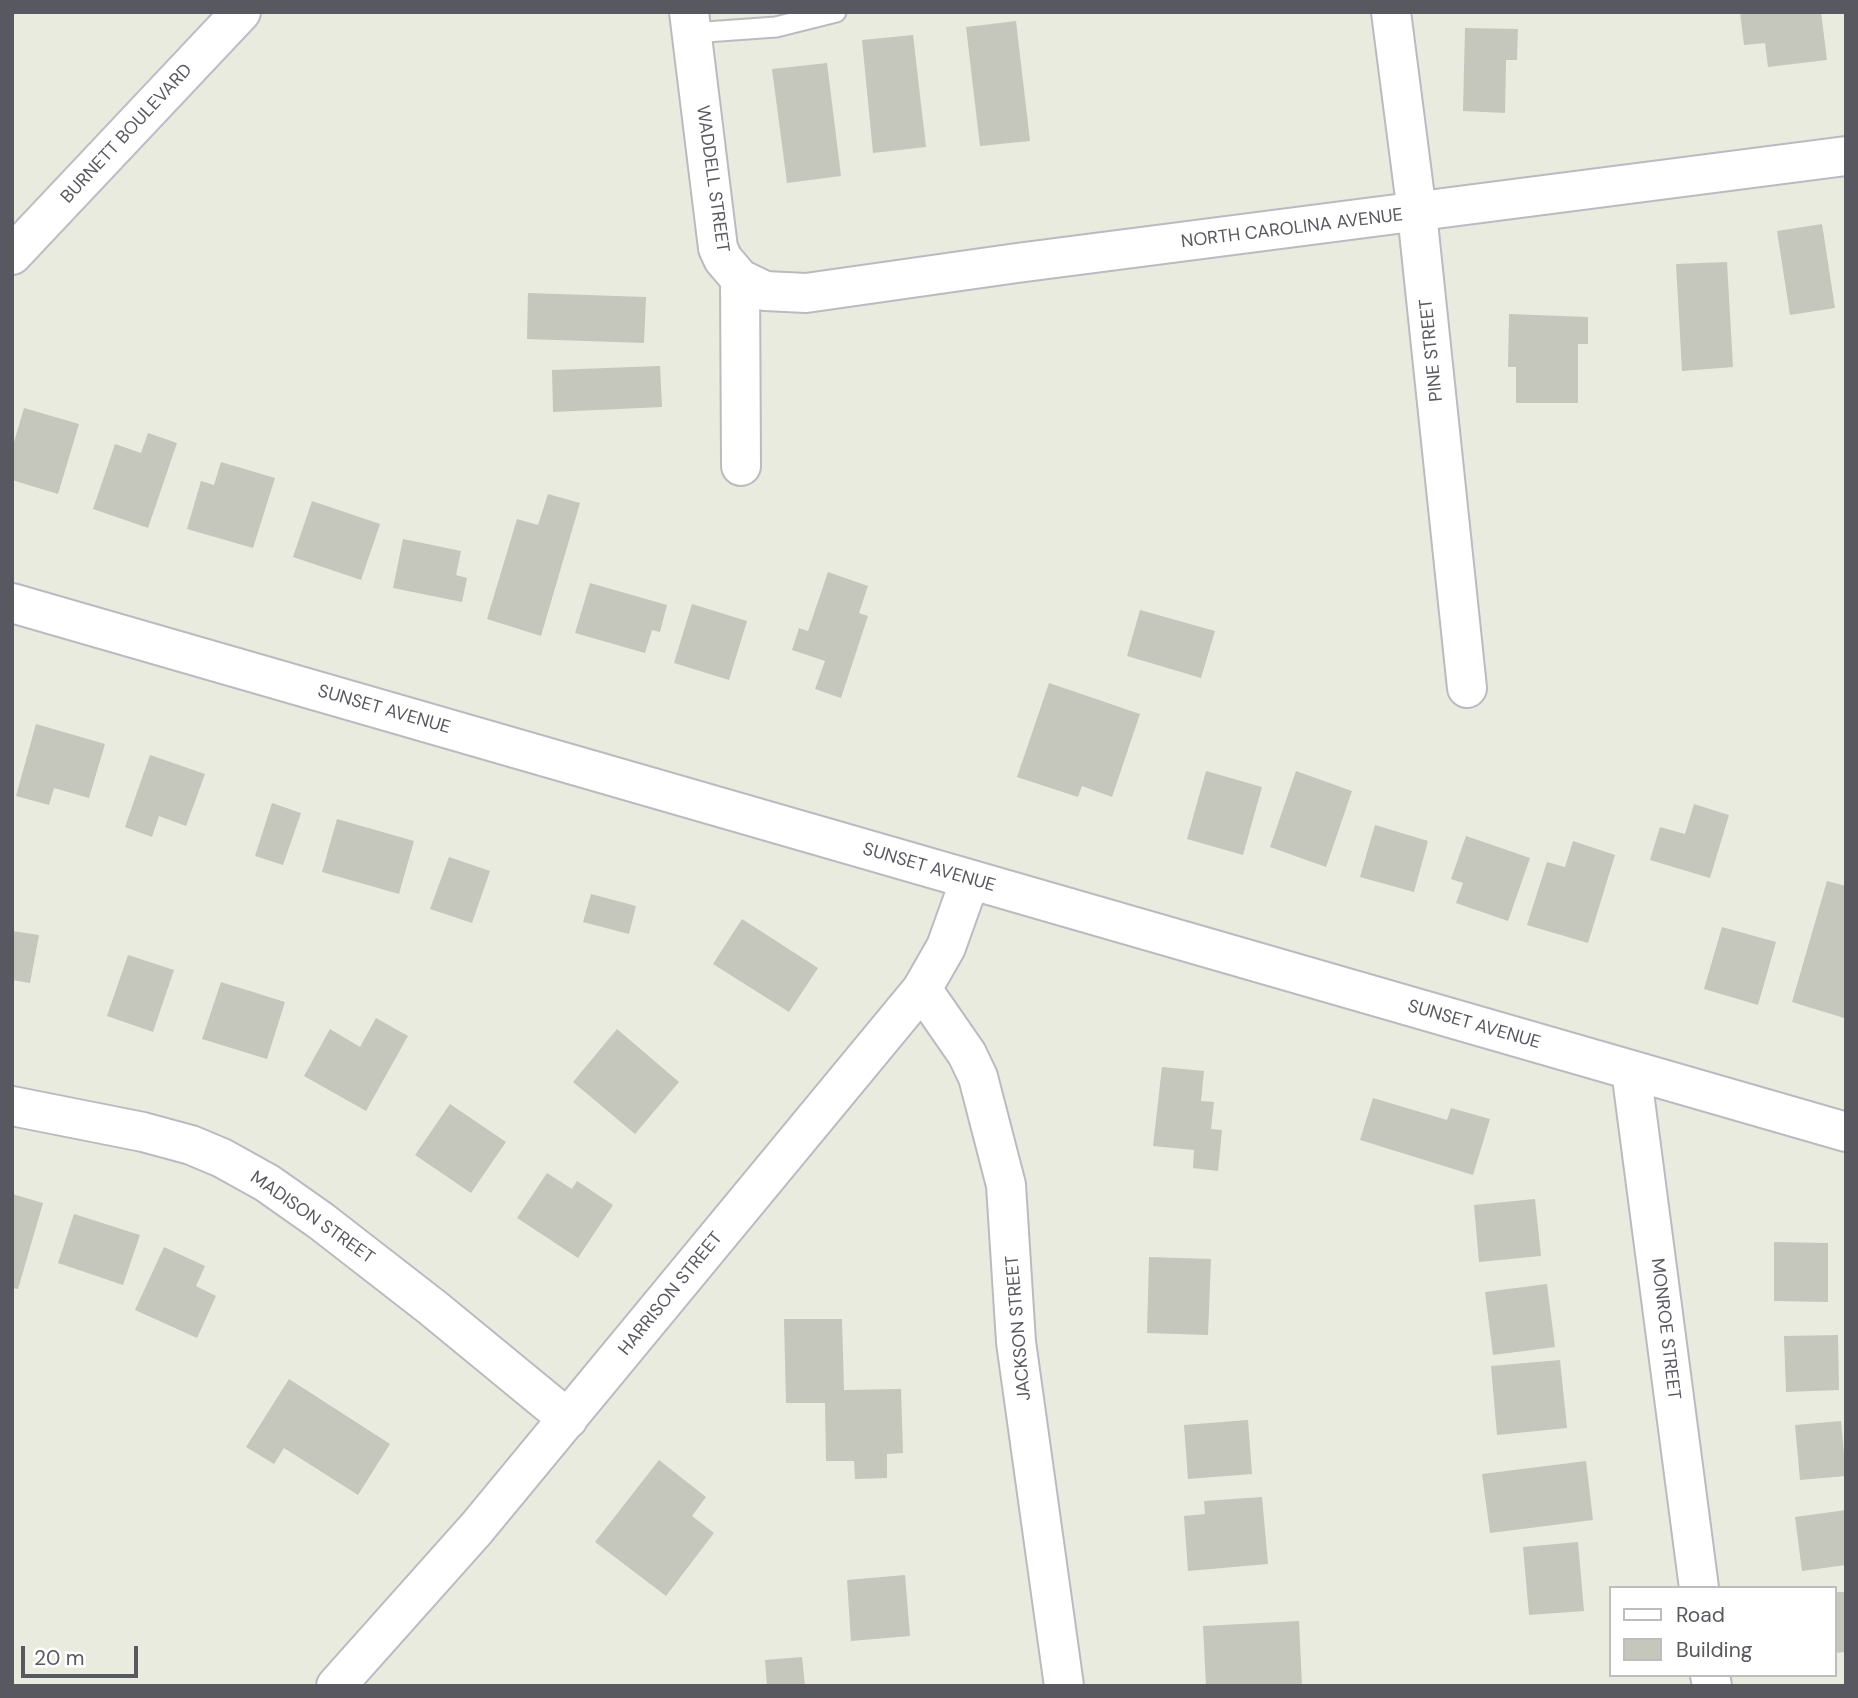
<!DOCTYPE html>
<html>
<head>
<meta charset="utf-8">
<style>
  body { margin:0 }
  #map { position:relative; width:1858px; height:1698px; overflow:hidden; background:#eaebdf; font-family:"DM Sans",sans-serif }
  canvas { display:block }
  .frame { position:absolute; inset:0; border:14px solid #585960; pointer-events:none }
  .legend { position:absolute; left:1609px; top:1586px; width:228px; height:91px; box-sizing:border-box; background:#fff; border:2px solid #bcbdbf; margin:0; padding:9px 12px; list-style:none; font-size:21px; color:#585960 }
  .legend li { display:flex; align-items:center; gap:14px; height:35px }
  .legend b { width:35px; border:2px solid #bcbdbf }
  .scale { position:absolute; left:21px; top:1646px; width:117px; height:32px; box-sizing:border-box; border:4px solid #585960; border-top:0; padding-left:9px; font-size:21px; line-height:24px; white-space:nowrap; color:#585960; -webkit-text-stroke:5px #fff; paint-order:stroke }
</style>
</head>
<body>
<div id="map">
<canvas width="1858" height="1698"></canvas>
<div class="frame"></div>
<ul class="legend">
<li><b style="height:9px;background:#fff"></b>Road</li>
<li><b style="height:19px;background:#c5c6bc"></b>Building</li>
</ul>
<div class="scale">20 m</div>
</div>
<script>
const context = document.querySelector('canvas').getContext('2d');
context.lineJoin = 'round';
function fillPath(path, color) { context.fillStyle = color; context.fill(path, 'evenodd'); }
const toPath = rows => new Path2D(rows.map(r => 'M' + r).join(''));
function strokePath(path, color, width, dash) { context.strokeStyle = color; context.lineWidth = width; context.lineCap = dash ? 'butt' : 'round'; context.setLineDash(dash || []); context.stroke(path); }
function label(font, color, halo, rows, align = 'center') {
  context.font = font + ' "DM Sans",sans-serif'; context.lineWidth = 5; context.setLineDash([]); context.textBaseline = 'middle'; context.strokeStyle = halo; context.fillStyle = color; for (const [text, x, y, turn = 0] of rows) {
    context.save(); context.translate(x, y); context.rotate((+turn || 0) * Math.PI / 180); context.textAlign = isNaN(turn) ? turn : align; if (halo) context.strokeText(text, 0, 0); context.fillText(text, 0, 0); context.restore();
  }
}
const building = toPath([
  [1740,12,1821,12,1827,60,1768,67,1765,43,1744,45],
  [1016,21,1030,141,980,146,966,27],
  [1465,28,1518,29,1517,60,1506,60,1505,113,1463,111],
  [913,35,926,147,873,153,862,40],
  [827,63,841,176,787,183,772,69],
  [1822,224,1835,308,1790,315,1777,231],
  [1727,262,1733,367,1682,371,1676,264],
  [528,293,646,297,644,343,527,339],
  [1509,314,1588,317,1588,344,1578,344,1578,403,1516,403,1516,367,1508,367],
  [660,366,662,407,553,412,552,370],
  [24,408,79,424,58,494,12,480,12,449],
  [148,433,177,443,148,528,93,509,115,444,141,453],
  [221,462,275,478,253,548,187,529,201,481,214,485],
  [548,494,580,503,541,636,487,619,517,519,538,525],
  [312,501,380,524,361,580,293,557],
  [403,539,461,551,456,575,467,578,462,602,393,588],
  [828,572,868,586,859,613,868,616,841,698,815,689,825,661,792,650,799,628,808,631],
  [590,583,667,605,660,632,652,630,645,653,575,633],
  [692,604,747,621,729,680,674,663],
  [1140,610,1215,631,1201,678,1127,656],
  [1049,683,1140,714,1112,797,1082,786,1078,797,1017,777],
  [36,724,105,744,89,798,54,788,49,805,16,796],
  [150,755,205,774,186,826,159,816,152,837,125,827],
  [1206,771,1262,787,1243,855,1187,839],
  [1296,771,1352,791,1326,867,1270,847],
  [272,803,301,813,283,865,255,856],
  [1694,804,1729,815,1710,878,1650,860,1660,827,1685,834],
  [337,819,414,841,399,894,322,872],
  [1375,825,1428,841,1414,892,1360,877],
  [1466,836,1530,858,1508,921,1456,903,1463,883,1451,879],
  [1573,841,1615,855,1588,943,1527,925,1547,862,1565,867],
  [449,857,490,871,472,923,430,909],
  [1827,881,1846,886,1844,1018,1792,1002],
  [591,894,636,906,629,934,583,922],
  [742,919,818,968,789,1012,713,964],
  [1722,927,1776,942,1758,1005,1704,989],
  [12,931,39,935,30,983,12,980],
  [128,955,174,970,153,1032,107,1016],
  [221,982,285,1002,267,1059,202,1039],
  [376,1018,408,1036,366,1111,304,1076,330,1029,360,1047],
  [617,1029,679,1082,635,1134,573,1082],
  [1162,1067,1204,1071,1201,1101,1214,1102,1211,1129,1222,1130,1218,1171,1193,1168,1194,1150,1153,1146],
  [1373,1098,1447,1120,1451,1108,1490,1119,1473,1175,1360,1140],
  [450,1104,506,1142,471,1193,415,1155],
  [547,1173,572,1189,577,1181,613,1205,578,1258,517,1218],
  [12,1194,43,1203,18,1289,12,1288],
  [1535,1199,1541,1256,1479,1262,1474,1205],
  [74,1214,140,1235,123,1285,58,1263],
  [1774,1242,1828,1243,1828,1302,1774,1301],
  [164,1247,205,1266,196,1286,216,1296,197,1338,135,1310],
  [1149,1257,1211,1259,1208,1335,1147,1333],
  [1547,1284,1555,1347,1493,1355,1485,1292],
  [784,1319,842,1319,844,1390,901,1389,903,1453,887,1454,887,1478,855,1479,854,1461,826,1461,825,1403,786,1403],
  [1838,1335,1839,1390,1786,1392,1784,1336],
  [1560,1360,1567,1428,1497,1435,1491,1366],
  [289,1379,390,1444,358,1495,284,1448,274,1464,246,1447],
  [1248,1420,1252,1474,1188,1479,1184,1425],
  [1841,1421,1846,1476,1800,1480,1795,1425],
  [659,1460,706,1497,692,1516,714,1533,666,1596,595,1542],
  [1586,1461,1593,1520,1490,1533,1482,1474],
  [1262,1497,1268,1564,1188,1571,1184,1516,1205,1514,1204,1501],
  [1846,1510,1846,1565,1802,1571,1795,1517],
  [1578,1542,1584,1611,1529,1615,1523,1547],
  [905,1575,910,1636,851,1641,847,1580],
  [1835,1592,1846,1592,1846,1652,1835,1653],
  [1299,1621,1302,1686,1206,1686,1203,1626],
  [802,1657,805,1686,767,1686,765,1660]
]);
const lane = toPath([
  [692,33,776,27,836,12]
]);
const street = toPath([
  [689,12,718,248,723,259,740,279,741,466],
  [1391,12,1417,213,1467,688],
  [740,279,765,291,806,293,1017,263,1846,156],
  [12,603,1846,1132],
  [922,989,967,1054,978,1077,1006,1185,1016,1342,1064,1686],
  [1631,1070,1699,1588],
  [12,1106,143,1132,191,1145,222,1158,267,1183,321,1221,433,1308,568,1419],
  [1710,1675,1712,1686],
  [336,1686,476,1529,922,989,946,947,970,880]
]);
const secondary = toPath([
  [12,255,241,12]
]);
const streetNames = [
  ["BURNETT BOULEVARD",127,134,-47],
  ["WADDELL STREET",712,179,82],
  ["NORTH CAROLINA AVENUE",1292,229,-7],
  ["PINE STREET",1432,350,-96],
  ["SUNSET AVENUE",384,710,16],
  ["SUNSET AVENUE",929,868,16],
  ["SUNSET AVENUE",1474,1025,16],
  ["MADISON STREET",312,1218,35],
  ["HARRISON STREET",671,1294,-51],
  ["JACKSON STREET",1019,1328,-95],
  ["MONROE STREET",1665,1329,83]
];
fillPath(building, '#c5c6bc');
strokePath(lane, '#babac1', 23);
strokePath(street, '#babac1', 42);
strokePath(secondary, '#bcbdc5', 42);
strokePath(lane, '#fff', 19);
strokePath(street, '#fff', 38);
strokePath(secondary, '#fff', 38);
label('18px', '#585960', '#fff', streetNames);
</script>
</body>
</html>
